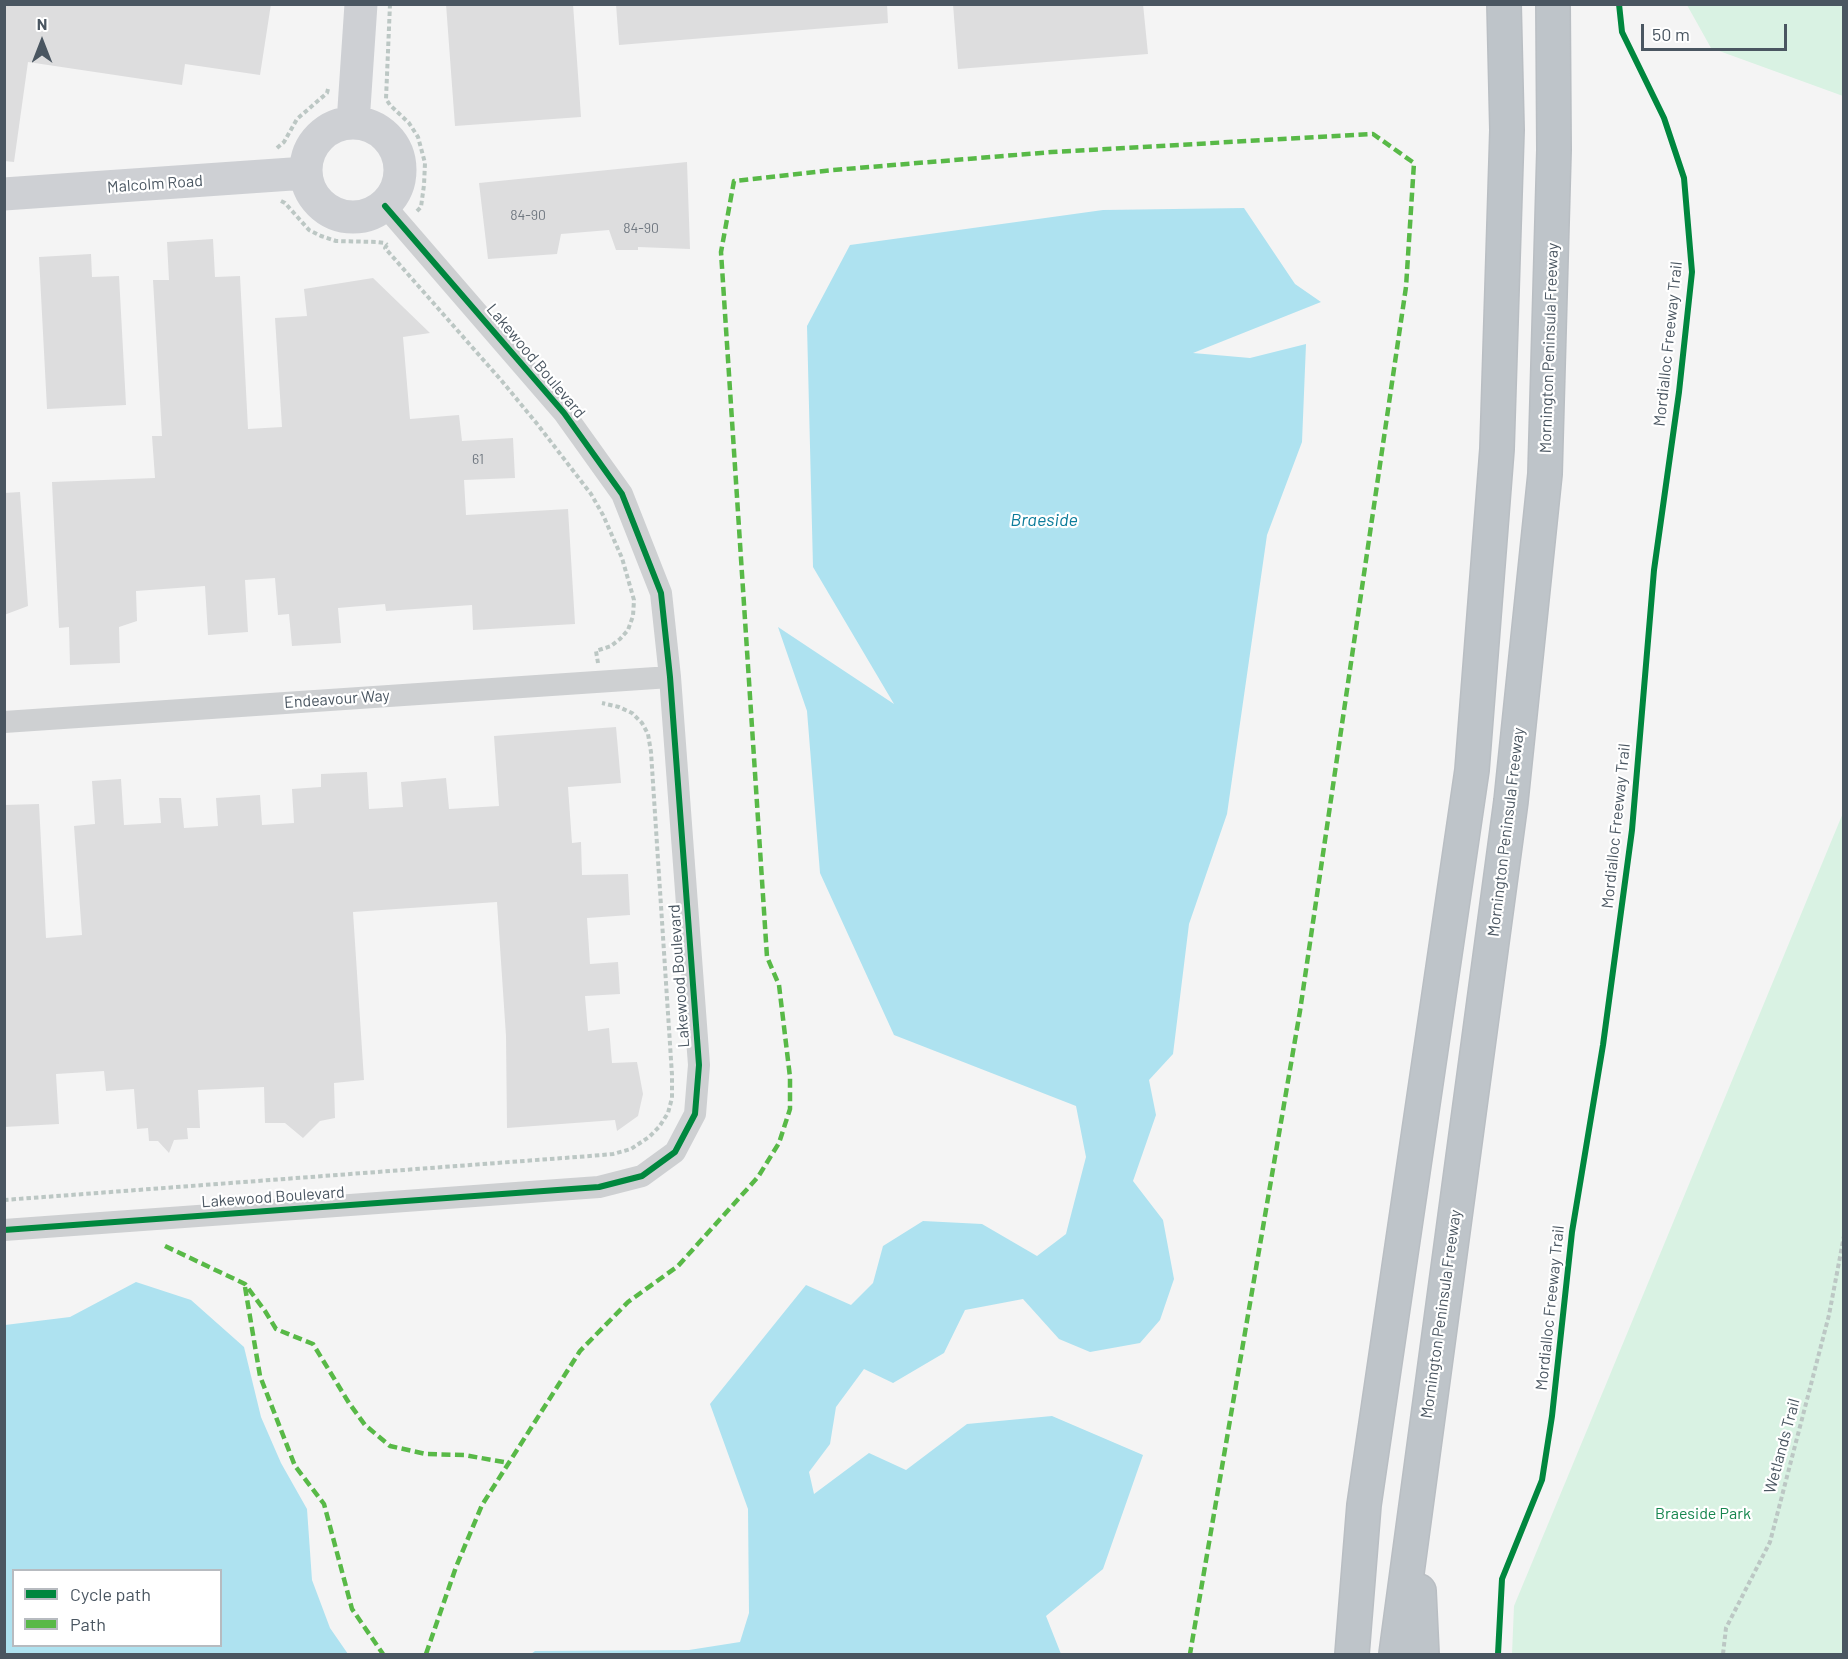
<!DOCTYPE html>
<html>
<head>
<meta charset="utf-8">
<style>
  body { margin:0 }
  #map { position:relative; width:1848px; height:1659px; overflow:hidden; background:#f4f4f4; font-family:Barlow,sans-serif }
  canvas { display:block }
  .frame { position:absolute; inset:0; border:6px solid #4a5661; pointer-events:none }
  .legend { position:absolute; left:12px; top:1569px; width:210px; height:78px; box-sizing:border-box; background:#fff; border:2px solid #b7bbc0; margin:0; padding:8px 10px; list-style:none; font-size:18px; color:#4a5661 }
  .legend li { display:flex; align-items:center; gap:12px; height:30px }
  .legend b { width:30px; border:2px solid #b7bbc0 }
  .north { position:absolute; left:12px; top:12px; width:60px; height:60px; -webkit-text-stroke:4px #fff; paint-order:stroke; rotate:0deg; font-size:16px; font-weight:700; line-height:24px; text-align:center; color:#4a5661 }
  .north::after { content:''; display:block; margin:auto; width:21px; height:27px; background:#4a5661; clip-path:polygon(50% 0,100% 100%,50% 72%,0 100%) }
  .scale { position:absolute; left:1641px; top:24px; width:146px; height:27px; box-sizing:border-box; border:3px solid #4a5661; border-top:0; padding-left:8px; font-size:18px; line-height:21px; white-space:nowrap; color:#4a5661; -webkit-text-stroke:4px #fff; paint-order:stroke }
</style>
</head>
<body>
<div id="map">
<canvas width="1848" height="1659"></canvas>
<div class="frame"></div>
<ul class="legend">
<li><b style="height:8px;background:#00873e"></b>Cycle path</li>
<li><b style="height:8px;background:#58b947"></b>Path</li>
</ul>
<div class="north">N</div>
<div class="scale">50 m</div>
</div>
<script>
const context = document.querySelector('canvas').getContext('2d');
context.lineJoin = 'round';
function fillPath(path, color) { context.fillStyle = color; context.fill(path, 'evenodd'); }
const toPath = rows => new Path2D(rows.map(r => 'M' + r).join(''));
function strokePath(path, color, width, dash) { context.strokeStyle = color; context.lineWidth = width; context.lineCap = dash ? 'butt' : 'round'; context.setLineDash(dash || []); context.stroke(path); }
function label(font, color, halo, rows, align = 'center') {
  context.font = font + ' Barlow,sans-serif'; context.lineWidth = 4.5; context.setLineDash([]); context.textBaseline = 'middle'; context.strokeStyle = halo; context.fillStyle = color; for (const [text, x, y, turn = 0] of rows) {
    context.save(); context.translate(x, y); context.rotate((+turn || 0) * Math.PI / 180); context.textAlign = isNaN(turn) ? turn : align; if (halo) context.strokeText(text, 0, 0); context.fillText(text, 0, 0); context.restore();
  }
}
const green = toPath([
  [1687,5,1843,5,1843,96,1711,48],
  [1843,813,1843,1654,1512,1654,1514,1606]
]);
const water = toPath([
  [1244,208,1295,284,1321,302,1193,353,1250,358,1306,344,1302,442,1267,535,1227,814,1189,924,1173,1054,1149,1080,1156,1115,1133,1181,1163,1220,1174,1279,1160,1320,1140,1343,1090,1352,1059,1339,1023,1299,965,1310,944,1353,893,1383,864,1369,836,1407,830,1444,809,1472,814,1494,869,1453,906,1470,967,1424,1052,1416,1143,1455,1103,1569,1046,1616,1061,1654,531,1654,535,1651,689,1650,740,1642,749,1613,748,1509,710,1404,806,1285,851,1305,873,1283,883,1246,923,1221,982,1224,1037,1256,1066,1234,1086,1157,1076,1106,894,1035,820,873,807,711,778,627,894,704,813,567,807,326,850,245,1103,210],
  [136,1282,191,1300,244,1347,261,1417,281,1463,307,1509,312,1580,330,1628,348,1654,5,1654,5,1325,70,1317],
  [14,1570,220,1570,220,1646,14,1646]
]);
const building = toPath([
  [4,4,271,4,260,75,185,64,182,85,28,62,14,162,4,161],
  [446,4,573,4,581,117,455,126],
  [616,4,887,4,888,23,619,45],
  [953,4,1143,4,1148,54,958,69],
  [687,162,690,249,638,247,638,250,616,250,609,230,561,234,557,254,488,259,479,183],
  [213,239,215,277,240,276,248,429,282,427,275,318,307,316,304,289,373,278,430,333,403,337,410,419,459,415,462,441,513,438,515,478,464,480,466,515,568,509,575,624,473,630,472,605,386,611,385,604,338,608,341,643,292,646,289,614,278,615,275,578,245,580,248,632,208,635,205,586,136,591,137,621,119,627,120,663,70,665,69,627,59,628,52,482,155,478,152,436,162,436,153,280,169,280,167,242],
  [91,254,92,277,119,276,126,405,47,409,39,257],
  [20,492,28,606,4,615,4,493],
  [616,727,621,783,568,787,572,843,581,842,582,875,628,874,630,915,587,918,590,964,618,962,620,994,585,996,588,1031,609,1028,612,1063,637,1062,643,1094,638,1116,617,1131,615,1120,507,1128,506,1036,497,902,353,912,364,1080,334,1083,335,1118,320,1121,303,1138,285,1123,265,1123,264,1087,198,1090,200,1128,187,1128,188,1139,174,1140,169,1153,158,1141,149,1141,148,1128,137,1129,134,1089,106,1091,104,1071,56,1074,59,1124,4,1127,4,805,39,804,46,938,82,935,74,826,95,824,92,781,121,779,124,825,161,823,159,798,181,798,184,828,218,826,216,798,260,795,262,825,294,823,292,789,321,787,321,774,367,772,369,809,403,807,401,782,446,778,449,809,499,806,494,736]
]);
const path = toPath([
  [390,4,386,99,390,105,409,123,418,137,425,163,424,185,421,207,415,213],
  [277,148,284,142,297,119,327,93,328,89],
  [281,201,285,203,309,230,321,236,336,241,377,242,385,243,387,245],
  [387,245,385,248,501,380,538,425,591,494,603,515,622,558,634,600,633,616,628,630,620,639,611,646,596,651,598,663],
  [4,1200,590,1156,613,1154,631,1149,649,1137,659,1127,668,1113,672,1098,672,1075,651,752,648,734,642,723,632,713,619,707,602,703],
  [1723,1654,1726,1628,1770,1542,1829,1315,1844,1236]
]);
const street = toPath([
  [4,722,670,677],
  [4,1230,599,1187,642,1176,675,1152,695,1114,699,1065,670,677,661,593,622,494,564,413,385,206]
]);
const secondary = toPath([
  '306 170a47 47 0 1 1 94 0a47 47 0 1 1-94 0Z',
  [353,123,361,4],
  [4,194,306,173]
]);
const highway = toPath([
  [1419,1591,1422,1654],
  [1352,1654,1364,1505,1472,770,1497,449,1507,130,1504,4],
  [1396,1654,1511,801,1545,474,1554,150,1553,4]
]);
const quiet = toPath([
  [165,1246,245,1284,265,1311,276,1329,313,1344,349,1403,365,1425,390,1446,426,1454,464,1455,509,1463],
  [245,1287,260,1376,295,1466,324,1504,352,1609,383,1654],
  [426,1654,456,1567,482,1505,580,1351,628,1302,678,1266,758,1177,779,1143,790,1109,790,1077,779,985,767,957,721,252,734,181,833,170,1052,152,1373,134,1414,163,1406,287,1300,1011,1190,1654]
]);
const cycleway = toPath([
  [4,1230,599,1187,642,1176,675,1152,695,1114,699,1065,670,677,661,593,622,494,564,413,385,206],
  [1498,1654,1502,1579,1542,1480,1552,1416,1572,1232,1603,1045,1632,830,1654,570,1679,392,1692,272,1684,178,1664,118,1622,32,1619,4]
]);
const numberNames = [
  ["84-90",528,215],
  ["84-90",641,228],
  ["61",478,459]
];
const streetNames = [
  ["Malcolm Road",155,184,-4],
  ["Mordialloc Freeway Trail",1668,344,-84],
  ["Mornington Peninsula Freeway",1549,348,-88],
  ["Lakewood Boulevard",536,361,50],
  ["Endeavour Way",337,699,-4],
  ["Mordialloc Freeway Trail",1616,826,-84],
  ["Mornington Peninsula Freeway",1506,832,-83],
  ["Lakewood Boulevard",679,976,-94],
  ["Lakewood Boulevard",273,1197,-4],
  ["Mordialloc Freeway Trail",1550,1308,-84],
  ["Mornington Peninsula Freeway",1441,1314,-82],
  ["Wetlands Trail",1782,1446,-75]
];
const parkNames = [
  ["Braeside Park",1703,1514]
];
const waterNames = [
  ["Braeside",1044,520]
];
fillPath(green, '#d9f2e3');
fillPath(water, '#aee2f0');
fillPath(building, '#ddddde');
strokePath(highway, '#b9bec3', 36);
strokePath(path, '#bcc7c4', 4, [4.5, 3]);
strokePath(street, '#ced0d2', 22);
strokePath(secondary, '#ced0d4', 33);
strokePath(highway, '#bec4c9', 33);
strokePath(quiet, '#58b947', 4.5, [9, 4.5]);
strokePath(cycleway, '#00873e', 6);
label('14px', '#707881', null, numberNames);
label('16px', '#4a5661', '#fff', streetNames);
label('16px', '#17864f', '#fff', parkNames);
label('italic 18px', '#0c7c9b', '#fff', waterNames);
</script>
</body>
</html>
